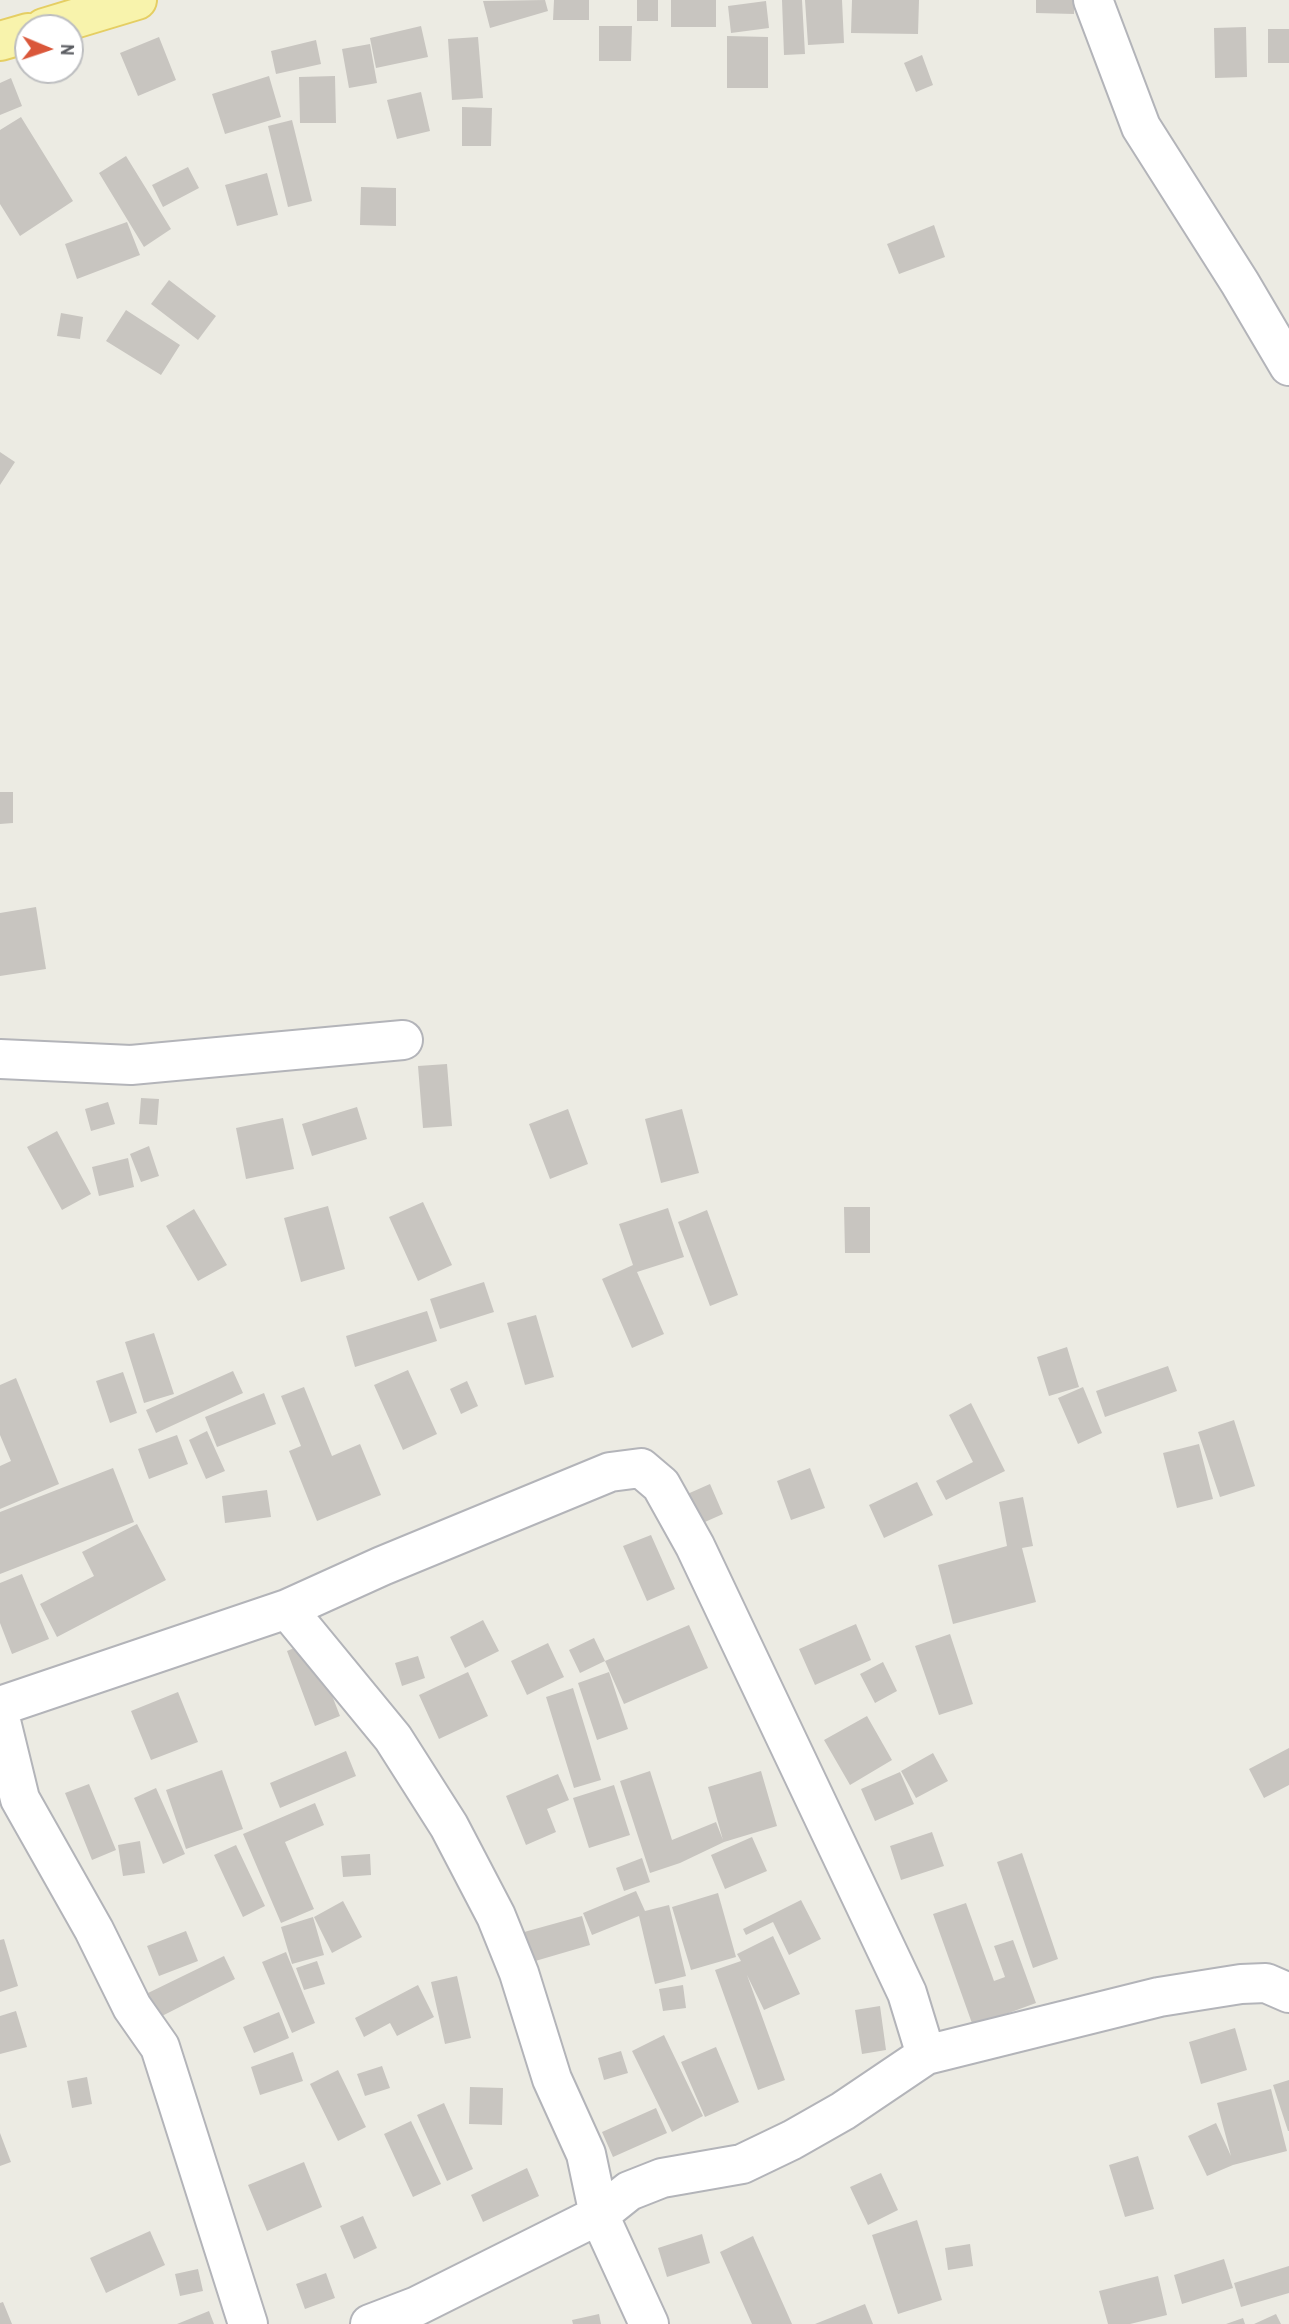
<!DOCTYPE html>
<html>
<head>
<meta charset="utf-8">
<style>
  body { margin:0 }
  #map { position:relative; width:1289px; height:2324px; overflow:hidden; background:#ecebe3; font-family:"Archivo Narrow",sans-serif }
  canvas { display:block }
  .north { position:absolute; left:14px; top:14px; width:70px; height:70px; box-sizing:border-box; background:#fff; border:2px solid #bdbec0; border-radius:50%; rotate:92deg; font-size:19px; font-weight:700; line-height:28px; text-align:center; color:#5b5d62 }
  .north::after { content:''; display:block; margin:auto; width:24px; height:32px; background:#da573a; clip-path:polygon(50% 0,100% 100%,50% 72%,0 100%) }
</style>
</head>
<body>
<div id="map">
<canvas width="1289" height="2324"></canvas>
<div class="north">N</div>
</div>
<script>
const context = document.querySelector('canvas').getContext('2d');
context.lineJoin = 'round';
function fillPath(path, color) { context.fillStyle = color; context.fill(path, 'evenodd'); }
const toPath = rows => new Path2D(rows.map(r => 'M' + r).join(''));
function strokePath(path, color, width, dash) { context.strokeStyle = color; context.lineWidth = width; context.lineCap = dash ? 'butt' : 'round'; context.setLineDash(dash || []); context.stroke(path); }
const building = toPath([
  [545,0,548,11,490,28,483,1],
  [554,0,589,0,589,20,553,20],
  [637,0,658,0,658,21,637,21],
  [671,0,716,0,716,27,671,27],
  [782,0,802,0,805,54,784,55],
  [805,0,842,0,844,43,808,45],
  [852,0,919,0,918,34,851,33],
  [1036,0,1074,0,1074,14,1036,13],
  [766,1,769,28,731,33,728,6],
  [421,26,428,57,376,68,370,38],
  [599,26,632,26,631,61,599,61],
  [1246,27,1247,77,1215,78,1214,28],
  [1268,29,1289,29,1289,63,1268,63],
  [727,36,768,37,768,88,727,88],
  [159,37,176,80,138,96,120,53],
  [478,37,483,98,452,100,448,39],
  [316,40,321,64,276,74,271,51],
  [370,44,377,83,349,88,342,49],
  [922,55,933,85,916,92,904,63],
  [269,76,281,117,225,134,212,94],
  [335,76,336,123,300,123,299,77],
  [11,78,22,106,0,115,0,83],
  [421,92,430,131,397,139,387,100],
  [462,107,492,108,491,146,462,146],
  [21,117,73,201,20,236,0,204,0,130],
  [292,120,312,201,288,207,268,126],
  [126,156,171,229,144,247,99,173],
  [188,167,199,188,163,207,152,185],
  [267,173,278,215,237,226,225,185],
  [361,187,396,188,396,226,360,225],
  [127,222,140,255,77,279,65,244],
  [934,225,945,257,899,274,887,244],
  [169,280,216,316,198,340,151,304],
  [126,310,180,345,161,375,106,341],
  [61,313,83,317,80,339,57,336],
  [0,452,15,462,0,485],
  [0,792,13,792,13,823,0,824],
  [36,907,46,969,0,976,0,913],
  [447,1064,452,1126,423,1128,418,1066],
  [141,1098,159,1099,157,1125,139,1124],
  [108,1102,115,1124,91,1131,85,1109],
  [357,1107,367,1139,312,1156,302,1124],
  [568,1109,588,1164,550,1179,529,1124],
  [682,1109,699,1173,661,1183,645,1119],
  [283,1118,294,1169,246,1179,236,1128],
  [57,1131,91,1194,62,1210,27,1147],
  [149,1146,159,1176,141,1182,130,1154],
  [128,1158,134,1187,99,1196,92,1167],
  [423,1202,452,1265,418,1281,389,1217],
  [328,1206,345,1269,301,1282,284,1218],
  [844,1207,870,1207,870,1253,845,1253],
  [668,1208,684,1257,637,1272,664,1334,632,1348,602,1279,633,1265,619,1224],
  [194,1209,227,1265,198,1281,166,1226],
  [707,1210,738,1295,710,1306,678,1222],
  [484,1282,494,1312,440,1329,430,1299],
  [427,1311,437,1341,355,1367,346,1336],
  [536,1315,554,1377,525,1385,507,1323],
  [154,1333,174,1394,144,1403,125,1342],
  [1067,1347,1079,1387,1049,1396,1037,1357],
  [1168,1366,1177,1391,1105,1417,1096,1391],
  [408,1370,437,1434,403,1450,374,1385],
  [233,1371,243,1393,156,1433,146,1410],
  [123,1372,137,1413,110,1423,96,1381],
  [16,1378,59,1484,0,1509,0,1466,11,1461,0,1435,0,1385],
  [467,1381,478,1406,461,1414,450,1389],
  [304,1387,332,1456,360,1444,381,1495,317,1521,289,1451,301,1446,281,1396],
  [1083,1387,1102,1433,1078,1444,1058,1398],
  [264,1393,276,1424,217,1447,205,1417],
  [971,1403,1005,1471,946,1500,936,1481,973,1462,949,1415],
  [1234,1420,1255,1486,1220,1497,1198,1432],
  [207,1431,225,1471,206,1479,189,1440],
  [177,1435,188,1464,149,1479,138,1449],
  [1199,1444,1213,1499,1177,1508,1163,1453],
  [113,1468,134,1522,0,1574,0,1512],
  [810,1468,825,1508,791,1520,777,1481],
  [917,1482,933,1515,884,1538,869,1505],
  [710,1484,723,1514,689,1529,676,1499],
  [267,1490,271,1517,225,1523,222,1496],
  [1023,1497,1033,1546,1022,1548,1036,1602,953,1624,938,1565,1007,1546,999,1502],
  [137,1524,166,1580,57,1637,40,1604,94,1576,82,1552],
  [651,1535,675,1589,647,1601,623,1546],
  [22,1574,49,1639,12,1654,0,1623,0,1583],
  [483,1620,499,1651,465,1668,450,1637],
  [856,1624,871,1660,815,1685,799,1649],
  [689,1625,708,1668,624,1704,605,1661],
  [950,1634,973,1704,939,1715,915,1646],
  [594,1638,605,1661,580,1673,569,1650],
  [311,1641,340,1716,315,1726,287,1651],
  [548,1643,564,1677,527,1695,511,1661],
  [418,1656,425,1678,402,1686,395,1663],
  [883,1662,897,1691,875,1703,860,1674],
  [468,1672,488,1716,439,1739,419,1695],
  [609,1672,628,1729,597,1740,578,1683],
  [573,1688,601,1780,574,1788,546,1697],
  [178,1692,198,1742,151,1760,131,1711],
  [867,1716,892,1760,850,1785,824,1740],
  [1289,1748,1289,1785,1264,1798,1249,1769],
  [346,1751,356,1776,280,1808,270,1783],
  [933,1753,948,1781,916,1798,901,1771],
  [222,1770,243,1829,186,1849,166,1790],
  [650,1771,672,1840,716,1822,723,1840,708,1787,761,1771,777,1826,724,1842,680,1863,650,1873,620,1781],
  [900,1772,914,1804,875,1821,861,1789],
  [558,1774,569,1800,547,1809,556,1832,526,1845,506,1796],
  [89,1784,116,1850,92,1860,65,1793],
  [614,1785,630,1835,589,1848,573,1798],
  [156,1788,185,1854,163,1864,134,1798],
  [315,1803,324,1825,285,1842,314,1909,281,1923,243,1834],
  [932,1832,944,1866,901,1880,890,1846],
  [752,1837,767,1871,725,1889,711,1855],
  [140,1841,145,1873,123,1876,118,1845],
  [236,1845,265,1906,243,1917,214,1855],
  [1022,1853,1058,1959,1033,1968,997,1862],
  [370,1854,371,1875,343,1877,341,1856],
  [642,1858,650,1882,624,1891,616,1868],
  [636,1891,645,1911,669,1905,686,1976,655,1984,639,1916,592,1935,583,1913],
  [718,1893,736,1957,691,1970,672,1907],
  [801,1900,821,1939,789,1955,773,1922,746,1935,743,1929],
  [343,1901,362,1937,332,1953,314,1917],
  [966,1903,994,1981,1005,1977,994,1946,1013,1940,1036,2003,973,2026,933,1914],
  [582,1916,590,1945,525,1964,517,1934],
  [313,1917,324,1955,292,1964,281,1927],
  [186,1931,198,1961,159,1976,147,1946],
  [773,1936,800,1994,764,2010,747,1975,785,2080,758,2090,715,1970,741,1961,737,1954],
  [4,1939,18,1986,0,1992,0,1940],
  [286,1952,315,2023,292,2033,262,1962],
  [224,1956,235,1979,160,2017,148,1993],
  [317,1961,325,1984,304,1990,296,1968],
  [457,1976,471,2038,445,2044,431,1982],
  [418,1985,434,2017,397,2036,390,2023,364,2037,355,2018],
  [683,1985,686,2008,663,2011,659,1989],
  [880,2006,886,2050,862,2054,855,2010],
  [16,2011,27,2047,0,2054,0,2016],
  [279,2012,289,2038,254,2053,243,2027],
  [1235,2028,1247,2070,1201,2084,1189,2042],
  [664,2035,703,2116,672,2132,632,2051],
  [716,2047,739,2102,705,2117,681,2062],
  [621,2051,628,2073,604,2080,598,2058],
  [293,2052,303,2081,260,2095,251,2067],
  [382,2066,390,2088,365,2096,357,2074],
  [338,2070,366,2127,338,2141,310,2084],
  [87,2077,92,2104,72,2108,67,2081],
  [1289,2080,1289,2131,1288,2131,1273,2085],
  [470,2087,503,2088,502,2125,469,2124],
  [1271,2089,1287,2151,1233,2165,1207,2176,1188,2136,1216,2123,1231,2156,1217,2103],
  [444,2103,473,2169,447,2181,417,2115],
  [656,2108,667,2133,613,2157,602,2132],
  [411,2121,441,2184,413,2197,384,2134],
  [0,2133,11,2162,0,2166],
  [1138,2156,1154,2209,1125,2217,1109,2165],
  [304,2162,322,2207,267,2231,248,2185],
  [527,2168,539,2196,483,2222,471,2195],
  [881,2173,898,2210,868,2225,850,2187],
  [363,2216,377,2248,354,2259,340,2226],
  [917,2220,942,2300,898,2314,872,2235],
  [150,2231,165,2265,106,2293,90,2258],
  [702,2234,710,2263,667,2277,658,2248],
  [753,2236,792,2324,752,2324,720,2252],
  [970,2244,973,2266,948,2270,945,2248],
  [1224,2259,1233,2288,1182,2304,1174,2275],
  [1289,2266,1289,2293,1241,2307,1234,2283],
  [198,2269,203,2291,180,2296,175,2274],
  [326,2273,335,2298,305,2309,296,2284],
  [1158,2276,1167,2315,1130,2324,1108,2324,1099,2291],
  [3,2302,12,2324,0,2324,0,2303],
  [865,2304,873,2324,815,2324],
  [209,2311,214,2324,177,2324],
  [599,2314,601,2324,573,2324,572,2320],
  [1276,2314,1281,2324,1254,2324],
  [1243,2318,1245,2324,1226,2324]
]);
const minor = toPath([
  [1093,0,1141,127,1240,283,1289,366],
  [0,1059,131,1065,403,1040],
  [287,1609,393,1738,449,1826,496,1916,519,1973,552,2079,586,2154,599,2215,629,2191,662,2178,742,2164,792,2140,843,2111,926,2055,1159,1997,1241,1984,1266,1983,1289,1993],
  [0,1706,287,1609,382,1566,610,1472,641,1468,661,1485,695,1546,907,1993,926,2055],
  [0,1717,20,1799,94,1930,132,2007,160,2047,248,2324],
  [370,2324,417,2306,599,2215,649,2324]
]);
const primary = toPath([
  [44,28,137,0],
  [0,41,28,33]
]);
fillPath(building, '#c8c5c0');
strokePath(minor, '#b3b4b9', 42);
strokePath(primary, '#e5ce63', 42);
strokePath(minor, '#fff', 38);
strokePath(primary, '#f8f3ac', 38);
</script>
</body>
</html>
